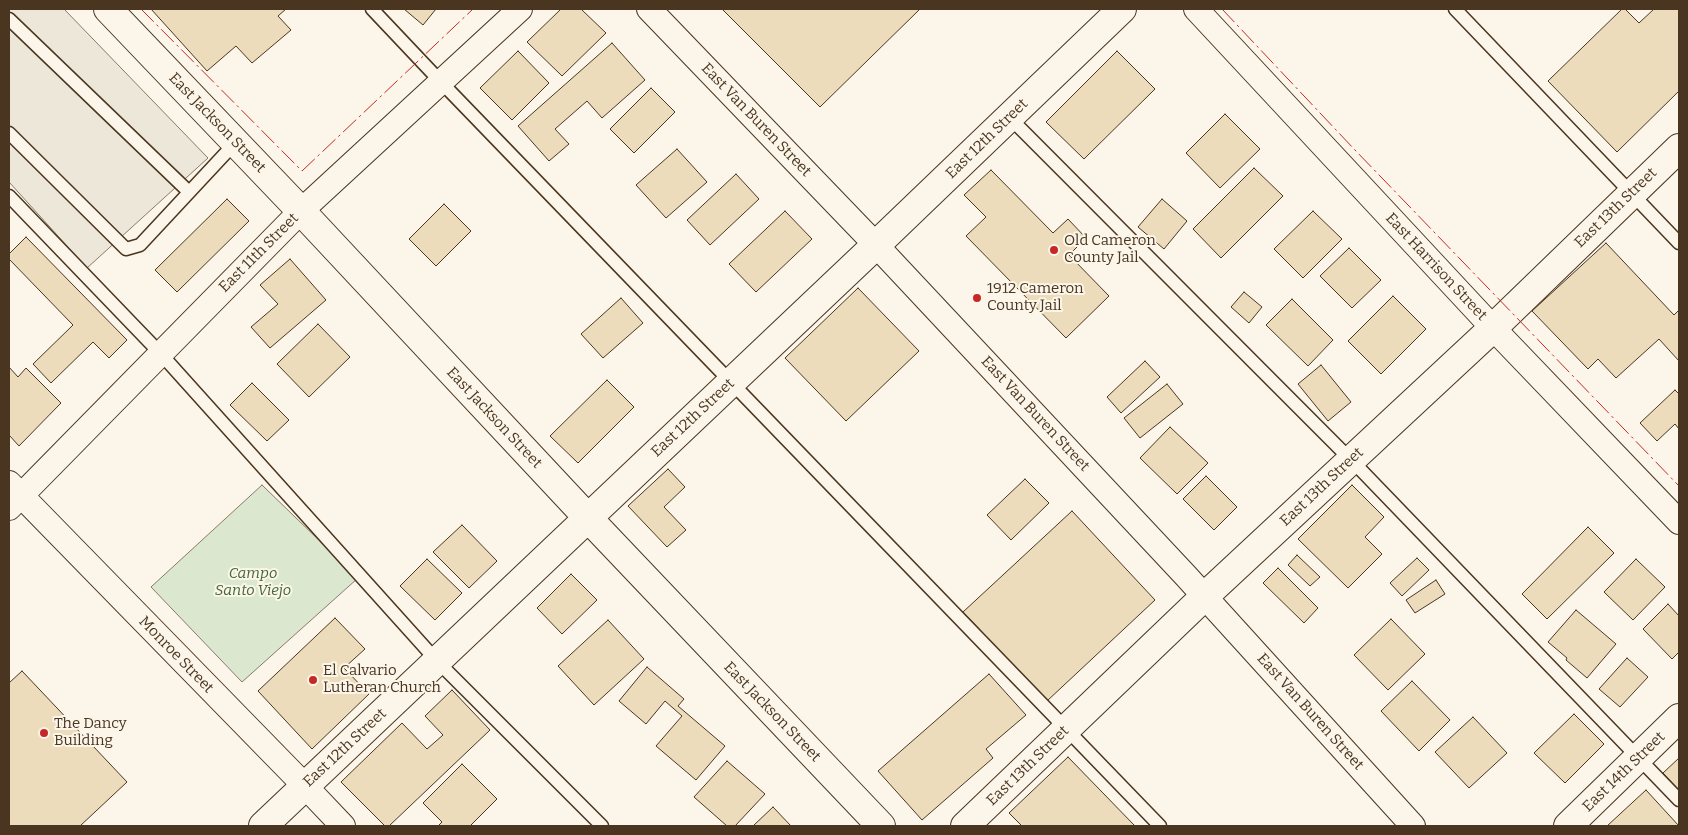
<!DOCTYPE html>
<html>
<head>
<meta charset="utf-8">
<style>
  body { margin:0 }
  #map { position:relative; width:1688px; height:835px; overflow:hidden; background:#fbf6e9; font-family:Bitter,serif }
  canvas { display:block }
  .frame { position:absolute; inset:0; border:10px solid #4a3520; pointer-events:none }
</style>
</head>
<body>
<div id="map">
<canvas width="1688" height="835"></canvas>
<div class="frame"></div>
</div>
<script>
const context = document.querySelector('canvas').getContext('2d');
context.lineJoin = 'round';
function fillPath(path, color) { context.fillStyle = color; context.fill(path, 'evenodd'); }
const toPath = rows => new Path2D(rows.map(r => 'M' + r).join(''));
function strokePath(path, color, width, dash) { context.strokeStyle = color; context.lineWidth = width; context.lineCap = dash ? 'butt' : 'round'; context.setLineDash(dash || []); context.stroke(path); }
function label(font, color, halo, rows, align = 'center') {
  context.font = font + ' Bitter,serif'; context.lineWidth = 4; context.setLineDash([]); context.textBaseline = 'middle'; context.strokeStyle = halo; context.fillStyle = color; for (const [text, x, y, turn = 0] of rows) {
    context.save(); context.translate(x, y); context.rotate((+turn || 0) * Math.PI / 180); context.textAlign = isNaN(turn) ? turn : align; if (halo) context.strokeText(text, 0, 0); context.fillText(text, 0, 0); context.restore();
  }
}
const green = toPath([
  [262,485,358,578,242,682,151,587,262,485]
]);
const parking = toPath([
  [9,9,64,9,208,158,87,268,9,182,9,9]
]);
const building = toPath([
  [151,9,286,9,278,16,291,30,252,63,236,46,207,71,151,9],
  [404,9,436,9,423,25,404,9],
  [561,9,581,9,606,33,562,76,527,42,561,9],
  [722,9,920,9,820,107,722,9],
  [1622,9,1625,9,1639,23,1654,9,1679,9,1679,91,1617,152,1548,81,1622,9],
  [612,43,645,80,602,118,587,101,555,129,569,144,549,161,518,126,612,43],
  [518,51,549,83,512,120,480,88,518,51],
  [1117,51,1155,89,1084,159,1046,122,1117,51],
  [651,88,675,112,634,153,610,129,651,88],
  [1225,114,1260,149,1220,188,1186,153,1225,114],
  [677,149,707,182,666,218,636,185,677,149],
  [1254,168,1283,196,1221,258,1193,229,1254,168],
  [991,170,1053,233,1068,219,1086,238,1069,255,1109,296,1066,338,966,236,986,217,964,195,991,170],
  [736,174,759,199,710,245,687,220,736,174],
  [227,199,249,221,177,292,155,270,227,199],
  [1162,199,1187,221,1164,249,1138,227,1162,199],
  [444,204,471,231,436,266,409,239,444,204],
  [785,211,812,239,756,292,729,264,785,211],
  [1313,211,1342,239,1303,278,1274,249,1313,211],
  [26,237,127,340,109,358,93,342,51,383,33,364,73,325,9,259,9,254,26,237],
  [1606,243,1674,315,1679,310,1679,361,1659,339,1616,378,1598,359,1588,369,1532,311,1606,243],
  [1349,248,1381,280,1352,308,1320,276,1349,248],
  [290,259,326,300,270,348,251,327,278,304,260,285,290,259],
  [858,288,919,351,846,421,785,358,858,288],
  [1244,292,1262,307,1249,323,1231,307,1244,292],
  [1393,296,1426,329,1381,374,1348,341,1393,296],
  [621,298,643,323,603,358,581,334,621,298],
  [1292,299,1333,340,1308,366,1266,325,1292,299],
  [318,324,350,357,309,397,277,364,318,324],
  [1145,361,1160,377,1121,413,1107,397,1145,361],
  [1321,365,1351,402,1328,421,1298,384,1321,365],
  [9,367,18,377,26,368,61,403,19,446,9,435,9,367],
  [607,380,634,407,578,463,550,436,607,380],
  [252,383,289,420,267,441,230,405,252,383],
  [1167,384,1183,404,1140,438,1124,418,1167,384],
  [1675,390,1679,394,1679,429,1675,424,1657,441,1640,423,1675,390],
  [1170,427,1208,463,1177,494,1140,458,1170,427],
  [668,469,685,487,664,507,686,530,667,547,628,506,668,469],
  [1206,476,1237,507,1214,530,1183,499,1206,476],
  [1025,479,1049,503,1011,540,987,515,1025,479],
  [1352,485,1384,517,1365,537,1382,554,1348,588,1298,539,1352,485],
  [1072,511,1155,600,1047,701,963,612,1072,511],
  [462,525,497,561,469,588,433,552,462,525],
  [1588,527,1614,553,1547,619,1522,594,1588,527],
  [1297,555,1320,577,1310,586,1288,565,1297,555],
  [1417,558,1429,570,1402,596,1390,583,1417,558],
  [427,559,462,593,435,620,400,586,427,559],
  [1636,559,1665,587,1633,620,1604,592,1636,559],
  [1278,568,1318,608,1304,623,1263,583,1278,568],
  [571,574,597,600,562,634,537,608,571,574],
  [1436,580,1445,594,1415,613,1406,600,1436,580],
  [1668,604,1679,616,1679,652,1672,659,1643,629,1668,604],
  [1576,610,1616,644,1587,678,1566,660,1567,658,1548,642,1576,610],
  [335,618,365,649,344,668,369,694,312,749,258,691,335,618],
  [1391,619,1425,654,1388,690,1354,655,1391,619],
  [608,620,644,659,594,705,558,666,608,620],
  [1627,658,1648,677,1620,707,1599,689,1627,658],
  [647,667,684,699,678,706,725,746,696,780,656,746,682,716,665,701,646,724,619,701,647,667],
  [22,671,127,782,80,826,9,826,9,683,22,671],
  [989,674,1026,715,986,749,993,758,922,820,878,771,989,674],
  [1412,681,1450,720,1419,751,1381,711,1412,681],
  [452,690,490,730,389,826,385,826,341,782,402,723,427,749,443,735,425,716,452,690],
  [1574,714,1604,744,1565,783,1534,753,1574,714],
  [1473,717,1507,753,1469,788,1435,752,1473,717],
  [1068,757,1135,826,1022,826,1009,813,1068,757],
  [1679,758,1679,790,1663,773,1679,758],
  [727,761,765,794,735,826,727,826,694,797,727,761],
  [462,764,497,799,470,826,438,826,442,822,423,803,462,764],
  [1646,790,1679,826,1607,826,1646,790],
  [773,807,791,826,753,826,773,807]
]);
const lane = toPath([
  [372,9,441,82,1160,826],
  [1455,9,1679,243],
  [9,19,189,192],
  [1009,117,1360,469,1679,800],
  [9,133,126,249,140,245,236,142],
  [9,196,161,354,437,661,602,826]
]);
const street = toPath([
  [649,9,876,245,1186,576,1413,826],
  [1196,9,1493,328,1679,522],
  [9,483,305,786,343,826],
  [9,508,301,211,520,9]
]);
const secondary = toPath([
  [108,9,301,211,588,518,881,826],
  [263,826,876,245,1122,9],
  [965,826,1205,596,1493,328,1679,148],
  [1568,826,1679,718]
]);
const power = toPath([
  [141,9,302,171,473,9],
  [1222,9,1354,149,1679,486]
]);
const markers = [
  [1054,250,5,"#c62828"],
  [977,298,5,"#c62828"],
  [313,680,5,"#c62828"],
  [44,733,5,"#c62828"]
];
const streetNames = [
  ["East Van Buren Street",756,120,46],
  ["East Jackson Street",217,123,46],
  ["East 12th Street",987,139,-44],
  ["East 13th Street",1616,208,-44],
  ["East 11th Street",259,253,-45],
  ["East Harrison Street",1436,267,47],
  ["East Van Buren Street",1035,414,47],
  ["East Jackson Street",494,418,47],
  ["East 12th Street",693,418,-43],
  ["East 13th Street",1322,487,-43],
  ["Monroe Street",176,655,46],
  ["East Jackson Street",772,712,46],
  ["East Van Buren Street",1310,712,48],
  ["East 12th Street",345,748,-43],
  ["East 13th Street",1028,766,-44],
  ["East 14th Street",1624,772,-44]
];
const poiNames = [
  ["Old Cameron",1064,241],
  ["County Jail",1064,258],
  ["1912 Cameron",987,289],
  ["County Jail",987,306],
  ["El Calvario",323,671],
  ["Lutheran Church",323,688],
  ["The Dancy",54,724],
  ["Building",54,741]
];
const parkNames = [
  ["Campo",253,574],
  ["Santo Viejo",253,591]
];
fillPath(green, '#dce7d0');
strokePath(green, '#887966', 1);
fillPath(parking, '#ede7d9');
strokePath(parking, '#887966', 1);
fillPath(building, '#ecdcbc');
strokePath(building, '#4a3520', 1);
strokePath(lane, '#4a3520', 15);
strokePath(street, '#4a3520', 26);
strokePath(secondary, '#4a3520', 30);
strokePath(lane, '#fbf6e9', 12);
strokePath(street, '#fbf6e9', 24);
strokePath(secondary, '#fbf6e9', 28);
strokePath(power, '#c62828', 1, [18, 4, 2.5, 4]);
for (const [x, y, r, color] of markers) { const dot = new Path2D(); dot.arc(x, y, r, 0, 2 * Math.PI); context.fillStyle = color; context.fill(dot); strokePath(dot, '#fbf6e9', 2); }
label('15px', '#4a3520', '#fbf6e9', streetNames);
label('15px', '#4a3520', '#fbf6e9', poiNames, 'left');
label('italic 15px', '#436837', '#fbf6e9', parkNames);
</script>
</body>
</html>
